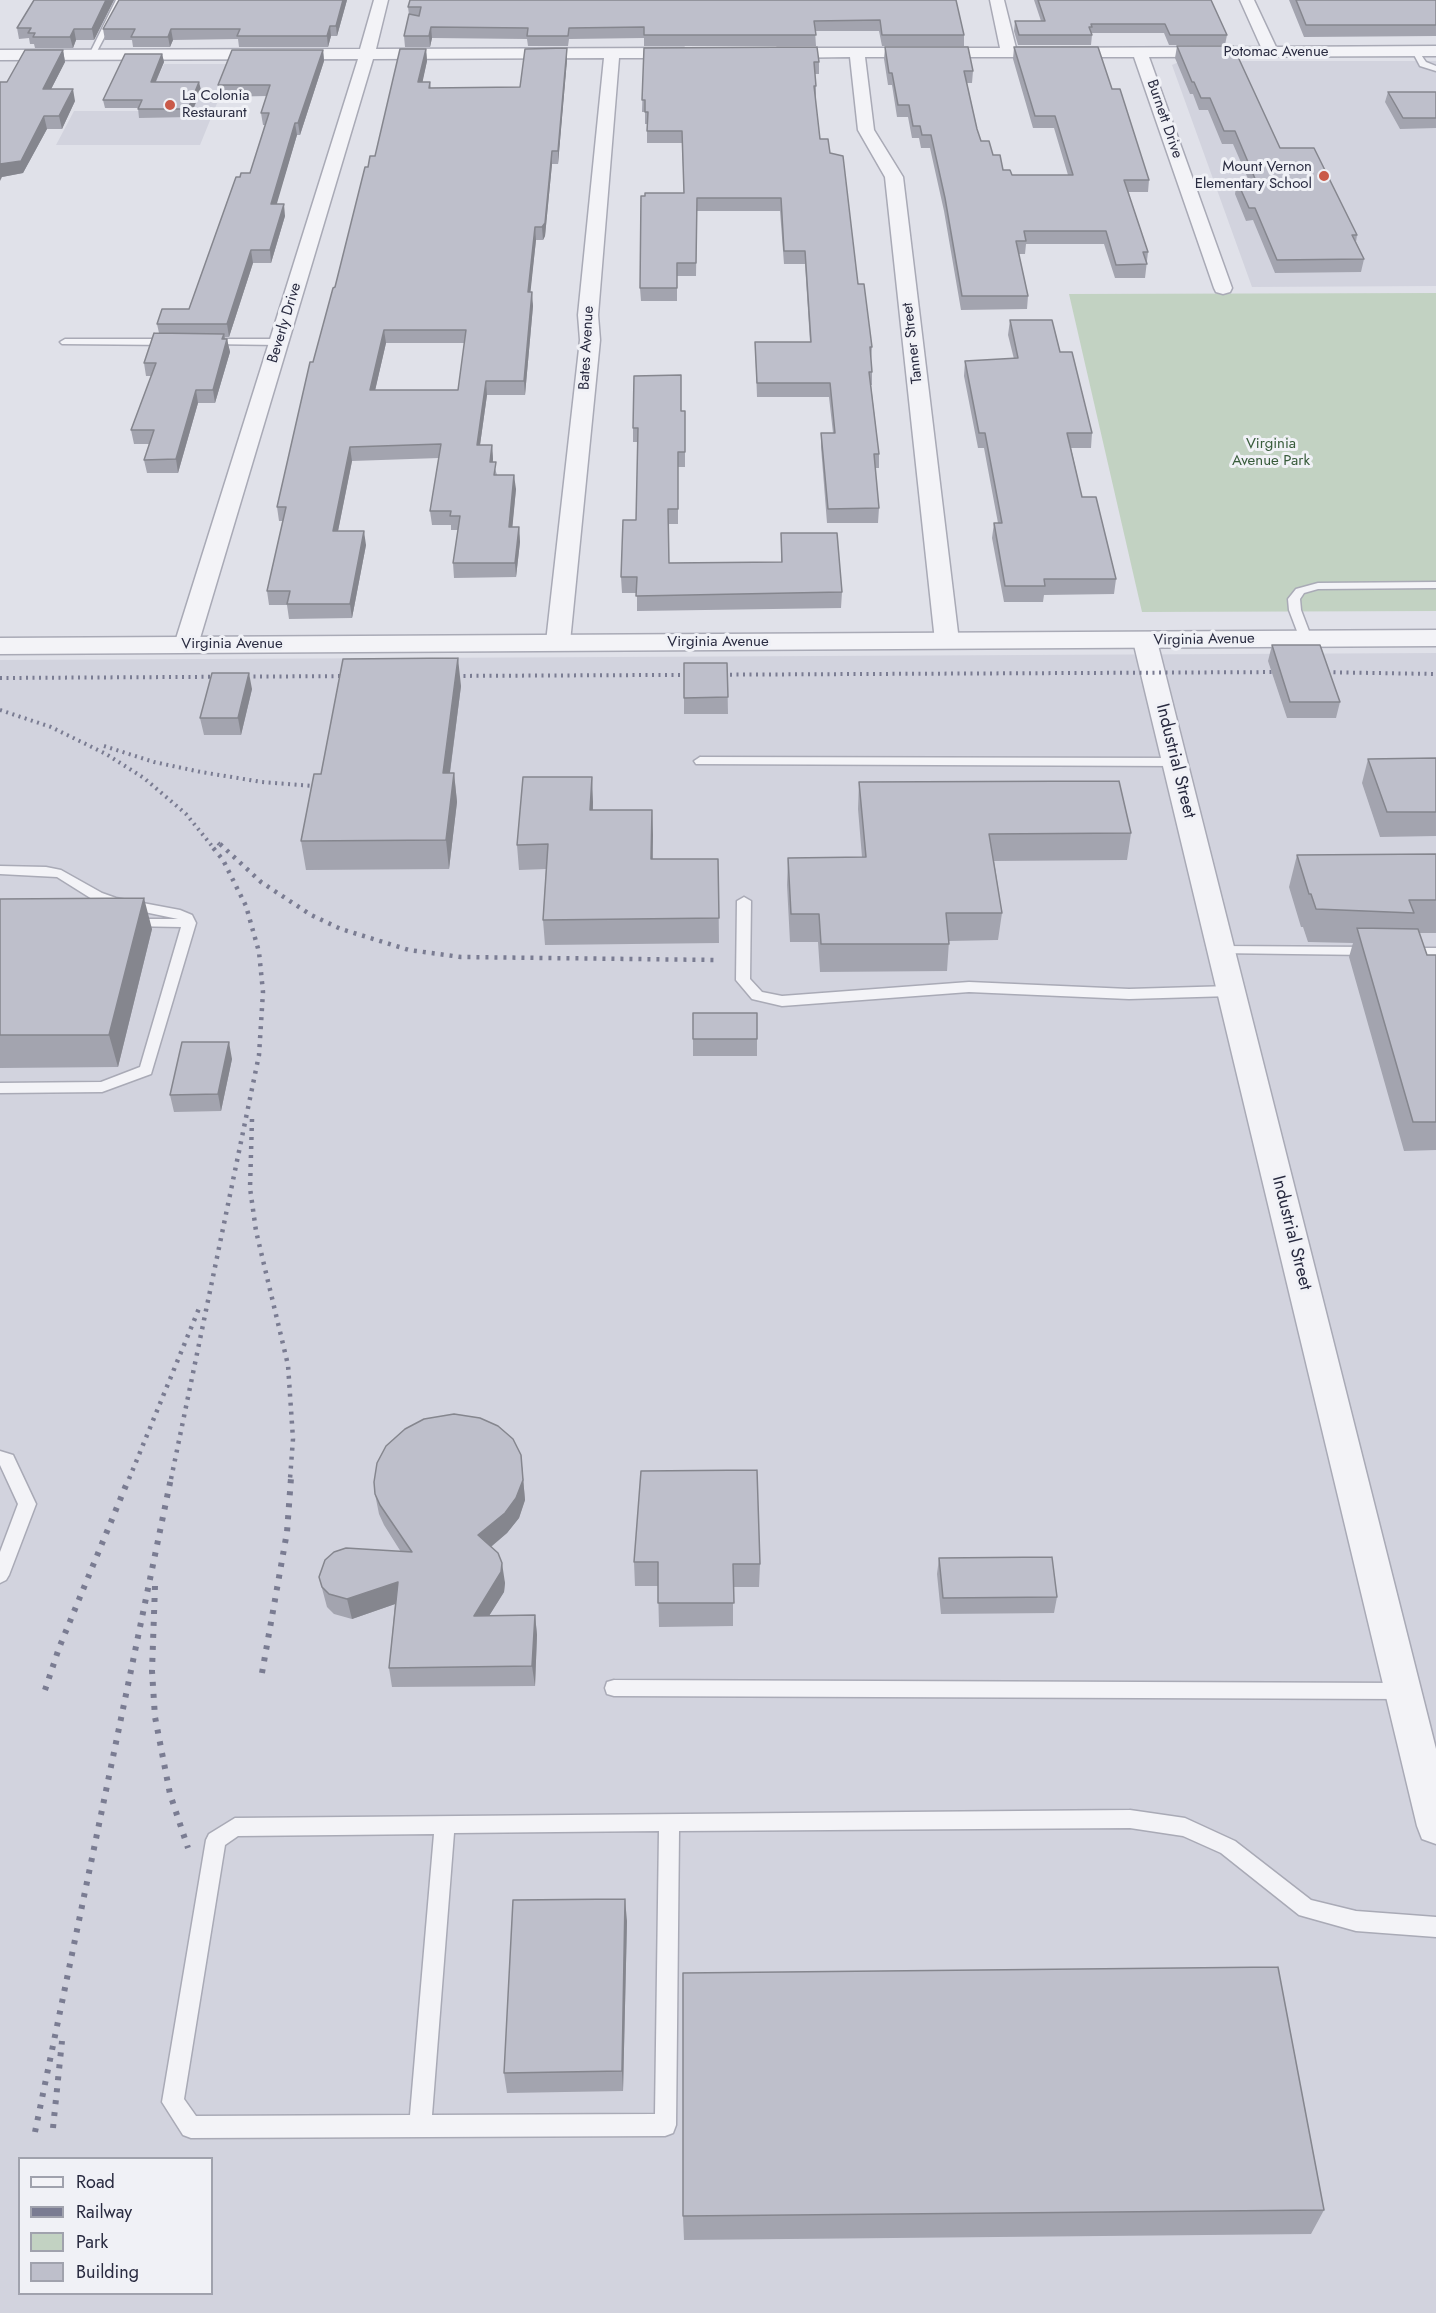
<!DOCTYPE html>
<html>
<head>
<meta charset="utf-8">
<style>
  body { margin:0 }
  #map { position:relative; width:1436px; height:2313px; overflow:hidden; background:#e0e1e9; font-family:Jost,sans-serif }
  canvas { display:block }
  .legend { position:absolute; left:18px; top:2157px; width:195px; height:138px; box-sizing:border-box; background:#f0f1f6; border:2px solid #a0a2ad; margin:0; padding:8px 10px; list-style:none; font-size:18px; color:#292b40 }
  .legend li { display:flex; align-items:center; gap:12px; height:30px }
  .legend b { width:30px; border:2px solid #a0a2ad }
</style>
</head>
<body>
<div id="map">
<canvas width="1436" height="2313"></canvas>
<ul class="legend">
<li><b style="height:8px;background:#f3f3f7"></b>Road</li>
<li><b style="height:8px;background:#7a7c92"></b>Railway</li>
<li><b style="height:16px;background:#c2d2c2"></b>Park</li>
<li><b style="height:16px;background:#bebfcb"></b>Building</li>
</ul>
</div>
<script>
const context = document.querySelector('canvas').getContext('2d');
context.lineJoin = 'round';
function fillPath(path, color) { context.fillStyle = color; context.fill(path, 'evenodd'); }
const toPath = rows => new Path2D(rows.map(r => 'M' + r).join(''));
function strokePath(path, color, width, dash) { context.strokeStyle = color; context.lineWidth = width; context.lineCap = dash ? 'butt' : 'round'; context.setLineDash(dash || []); context.stroke(path); }
function label(font, color, halo, rows, align = 'center') {
  context.font = font + ' Jost,sans-serif'; context.lineWidth = 6; context.setLineDash([]); context.textBaseline = 'middle'; context.strokeStyle = halo; context.fillStyle = color; for (const [text, x, y, turn = 0] of rows) {
    context.save(); context.translate(x, y); context.rotate((+turn || 0) * Math.PI / 180); context.textAlign = isNaN(turn) ? turn : align; if (halo) context.strokeText(text, 0, 0); context.fillText(text, 0, 0); context.restore();
  }
}
const built = toPath([
  [1181,61,1436,61,1436,286,1252,287,1172,65],
  [164,64,233,64,200,145,56,145,74,111,143,111],
  [1436,653,1436,2313,0,2313,0,660],
  [20,2158,212,2158,212,2294,20,2294]
]);
const green = toPath([
  [1436,293,1436,611,1142,612,1069,294]
]);
const service = toPath([
  [116,0,124,0,95,55,88,57,116,0],
  [1411,49,1417,49,1426,62,1436,66,1436,71,1420,66,1411,49],
  [65,339,171,339,176,342,171,345,62,344,60,342,65,339],
  [210,339,279,339,284,342,279,345,207,344,205,342,210,339],
  [1436,582,1436,588,1318,589,1304,593,1300,599,1301,610,1312,639,1306,642,1300,639,1289,610,1288,599,1296,589,1318,583,1436,582],
  [700,757,1175,758,1181,762,1175,766,696,764,694,761,700,757],
  [0,866,46,867,61,870,102,893,116,898,180,910,192,915,196,923,151,1074,102,1092,0,1093,0,1083,101,1082,140,1067,181,927,127,926,125,923,132,919,178,919,106,904,92,899,57,877,0,874,0,866],
  [744,897,751,901,750,979,762,992,782,996,969,982,1129,989,1231,986,1238,991,1231,996,1129,999,969,992,782,1006,752,999,736,980,737,901,744,897],
  [1222,946,1368,947,1375,951,1368,955,1217,953,1215,950,1217,947,1222,946],
  [1407,948,1436,948,1436,956,1402,955,1400,952,1402,949,1407,948],
  [0,1451,13,1455,36,1504,9,1575,6,1580,0,1583,0,1552,18,1504,0,1465,0,1451],
  [614,1680,1403,1683,1410,1685,1412,1691,1410,1697,1403,1699,614,1696,607,1694,605,1688,607,1682,614,1680],
  [1130,1810,1185,1818,1235,1841,1311,1900,1356,1911,1436,1917,1436,1937,1356,1931,1306,1917,1299,1915,1221,1853,1183,1836,1130,1828,679,1831,676,2125,673,2133,665,2136,191,2138,183,2135,162,2102,206,1840,209,1834,235,1818,1130,1810],
  [659,1831,655,2114,432,2115,454,1833,659,1831],
  [434,1834,410,2115,196,2116,184,2099,225,1845,238,1836,434,1834]
]);
const minor = toPath([
  [374,0,388,0,376,49,684,48,692,53,684,58,619,58,598,315,600,340,570,642,566,647,558,649,550,647,546,642,580,340,578,315,604,58,373,59,198,645,194,650,186,652,178,650,174,645,358,59,0,60,0,50,360,49,374,0],
  [990,0,1004,0,1016,48,1261,47,1240,0,1254,0,1276,47,1436,46,1436,56,1149,57,1232,288,1230,292,1223,294,1216,292,1214,288,1134,57,865,57,874,130,903,177,959,641,955,646,947,648,939,646,935,641,885,177,858,130,850,57,777,58,769,53,777,48,1000,48,990,0],
  [1145,634,1153,636,1157,641,1436,1749,1436,1844,1422,1839,1417,1826,1133,641,1137,636,1145,634]
]);
const tertiary = toPath([
  [1436,630,1436,646,0,654,0,638,1436,630]
]);
const railFar2 = toPath([
  [1314,672,1436,674],
  [444,676,1287,672],
  [0,678,357,676],
  [0,710,51,727,106,754,144,778,186,814,212,846],
  [104,746,154,762,201,772,262,782,327,787],
  [218,843,221,846]
]);
const railFar1 = toPath([
  [220,844,261,882,311,915,341,929,409,950,461,957,718,960],
  [252,1119,250,1188,256,1231,288,1365,293,1439,290,1479],
  [129,1479,200,1306],
  [171,1479,259,1055,263,992,259,952,246,906,223,860,210,844]
]);
const rail = toPath([
  [155,1586,152,1671,155,1717,170,1794,188,1848],
  [262,1673,287,1532,291,1478],
  [45,1690,59,1648,129,1478],
  [53,2128,62,2041],
  [35,2132,171,1478]
]);
const wall = toPath([
  [34,0,114,0,94,40,76,40,73,48,35,48,34,44,30,44,29,38,19,39,17,28],
  [347,0,337,36,331,36,328,47,239,47,238,39,173,40,170,47,133,47,132,40,105,40,103,29],
  [956,0,964,35,964,46,882,46,879,31,815,31,816,46,644,46,644,38,569,39,568,46,528,46,527,39,432,38,430,47,405,47,404,36,409,15,408,7],
  [1034,0,1211,0,1227,35,1225,45,1169,45,1164,33,1092,33,1092,35,1091,45,1018,45,1014,31,1015,21,1041,21],
  [1289,0,1436,0,1436,36,1304,37],
  [1177,46,1280,148,1357,235,1356,242,1364,259,1361,272,1275,273,1253,220,1246,221,1235,194,1237,181,1249,181,1233,144,1222,144,1208,110,1199,110,1193,94,1190,94,1175,58],
  [885,47,973,71,972,83,967,83,977,129,981,141,1003,170,1012,175,1068,175,1054,128,1033,128,1013,59,1014,47,1112,89,1149,180,1148,192,1128,192,1148,252,1145,278,1115,278,1104,244,1026,244,1025,254,1019,254,1028,296,1027,309,961,310,944,211,930,148,921,148,919,138,912,138,908,117,897,117,892,85,888,85,884,59],
  [567,48,567,60,558,164,552,164,545,236,543,240,536,240,530,292,533,306,525,395,487,395,480,445,492,445,493,462,497,475,516,489,512,527,519,527,520,542,516,577,454,578,453,563,458,530,451,530,451,525,432,525,430,511,439,458,352,461,338,531,366,545,352,618,289,619,287,605,269,605,267,591,283,521,279,521,277,507,313,362,375,156,426,49,427,61,422,82,430,82,431,88,520,87],
  [386,343,465,343,458,390,375,390],
  [644,48,819,62,819,74,815,74,816,86,816,98,815,98,820,139,830,153,872,347,871,360,872,372,872,385,871,385,879,454,879,468,875,468,879,508,878,523,827,523,821,447,821,433,833,433,829,397,757,397,755,342,810,342,805,264,784,264,780,211,697,211,696,276,677,276,677,301,641,301,640,288,684,193,682,143,647,143,647,124,645,124,645,112,642,112],
  [63,50,65,62,51,89,75,101,62,129,47,129,23,173,2,177,7,82],
  [323,50,324,61,300,135,297,135,276,204,285,216,271,263,253,263,229,337,224,337,225,339,227,339,230,352,215,403,198,403,178,473,147,473,144,460,149,444,134,444,131,430,152,376,146,376,144,363,159,333,157,324,189,309,240,177,250,173,265,125,263,125,261,113,267,96,220,97,218,85],
  [162,54,164,62,156,82,201,90,190,117,139,118,138,108,105,108,103,100],
  [1388,92,1436,92,1436,128,1400,129,1385,102],
  [1010,320,1060,352,1092,433,1091,448,1071,448,1082,497,1116,579,1114,594,1044,595,1043,602,1004,602,992,538,994,523,998,523,984,448,978,448,964,376,965,361,1014,359,1008,335],
  [681,411,685,411,685,467,678,467,678,524,668,524,669,563,781,562,781,533,842,592,841,608,637,611,637,593,622,593,621,577,636,520,638,442,633,442,633,428],
  [1272,645,1340,702,1336,718,1287,718,1268,661],
  [684,663,727,663,728,714,684,714],
  [461,686,450,773,454,773,457,802,449,869,306,870,301,841,321,774],
  [252,689,241,735,204,735,200,718],
  [1436,758,1436,836,1380,837,1362,783,1368,759],
  [859,782,1131,833,1127,860,994,861,1002,913,998,940,949,941,947,971,820,972,818,942,790,942,787,885,788,858,862,857,858,809],
  [593,802,593,810,652,810,653,859,718,859,719,943,545,945,543,920,546,869,519,870,517,845],
  [1436,854,1436,933,1419,933,1427,955,1436,955,1436,1150,1404,1151,1349,957,1353,943,1308,942,1303,927,1301,927,1289,887,1297,855],
  [0,899,152,929,118,1067,0,1068],
  [693,1013,757,1039,757,1056,693,1056],
  [232,1059,221,1111,174,1112,170,1095],
  [521,1455,525,1500,519,1518,507,1533,491,1547,505,1583,504,1592,489,1616,535,1615,537,1635,535,1686,392,1687,389,1668,395,1604,352,1619,334,1614,327,1607,319,1577,401,1552,384,1525,379,1514,375,1494],
  [939,1558,1057,1597,1054,1613,941,1614,937,1574],
  [634,1562,760,1564,759,1587,733,1587,733,1626,659,1627,658,1586,635,1586],
  [627,1921,623,2091,507,2093,504,2073],
  [1324,2210,1311,2234,684,2240,683,2216]
]);
const shadedWall = toPath([
  [106,0,114,0,94,40,92,29],
  [343,0,347,0,337,36,336,26],
  [330,26,331,36,328,47,327,36],
  [431,27,432,38,430,47,429,36],
  [74,29,76,40,73,48,70,37],
  [171,29,173,40,170,47,168,37],
  [567,48,567,60,558,164,558,151],
  [426,49,427,61,420,94,418,82],
  [63,50,65,62,45,101,43,89],
  [323,50,324,61,300,135,298,123],
  [162,54,164,62,152,90,151,82],
  [199,82,201,90,190,117,188,109],
  [73,89,75,101,62,129,59,116],
  [44,116,47,129,23,173,2,177,0,181,0,164],
  [295,123,297,135,273,217,271,204],
  [552,151,552,164,545,236,543,240,542,227],
  [284,204,285,216,271,263,270,250],
  [535,227,536,240,529,306,528,292],
  [251,250,253,263,229,337,227,324],
  [532,292,533,306,525,395,524,381],
  [384,330,386,343,372,404,370,390],
  [224,334,226,345,227,339,230,352,215,403,213,390],
  [486,381,487,395,478,459,477,445],
  [196,390,198,403,178,473,176,459],
  [492,445,493,459,491,476,490,462],
  [350,447,352,461,335,546,333,531],
  [514,475,516,489,511,542,509,527],
  [519,527,520,542,516,577,515,563],
  [364,531,366,545,352,618,350,604],
  [458,658,461,686,446,802,443,773],
  [249,673,252,689,241,735,238,718],
  [454,773,457,802,449,869,446,840],
  [592,777,593,802,592,835,590,810],
  [652,810,653,835,652,884,651,859],
  [144,898,152,929,118,1067,109,1035],
  [229,1042,232,1059,221,1111,218,1094],
  [521,1455,525,1500,519,1518,507,1533,481,1555,478,1535],
  [502,1563,505,1583,504,1592,477,1635,474,1616],
  [398,1582,401,1602,352,1619,347,1599],
  [535,1615,537,1635,535,1686,532,1666],
  [625,1899,627,1921,623,2091,622,2071]
]);
const building = toPath([
  [34,0,106,0,92,29,74,29,70,37,33,37,35,33,28,33,31,28,17,28,34,0],
  [119,0,343,0,336,26,330,26,327,36,237,36,240,29,171,29,168,37,131,37,135,29,103,29,119,0],
  [410,0,956,0,964,35,882,35,880,20,814,21,816,35,644,35,644,27,569,28,568,36,527,36,528,28,431,27,429,36,404,36,409,14,419,16,421,7,408,7,410,0],
  [1038,0,1211,0,1227,35,1170,35,1165,24,1091,24,1092,27,1089,27,1092,35,1019,35,1015,21,1045,21,1038,0],
  [1296,0,1436,0,1436,25,1306,25,1296,0],
  [1177,46,1233,46,1280,148,1314,148,1357,235,1352,235,1364,259,1277,260,1255,208,1249,208,1237,181,1256,181,1235,131,1224,131,1210,98,1201,98,1194,82,1192,82,1177,46],
  [817,47,819,62,814,62,816,86,814,86,820,139,828,139,830,153,843,156,858,284,864,284,872,347,870,347,872,372,869,372,879,454,874,454,879,508,828,509,821,433,835,433,830,383,757,383,755,342,811,342,805,251,784,251,781,198,697,198,696,263,677,263,677,288,640,288,641,196,645,196,645,193,684,193,682,131,647,131,648,112,645,112,645,100,642,100,644,48,817,47],
  [885,47,968,47,973,71,964,71,977,129,981,141,989,141,993,155,1000,155,1003,170,1010,170,1012,175,1073,175,1055,116,1035,116,1014,47,1098,47,1112,89,1120,89,1149,180,1124,180,1148,252,1143,252,1147,264,1116,265,1106,231,1024,231,1026,241,1016,241,1028,296,962,296,945,198,931,135,922,135,920,126,913,126,909,105,898,105,892,73,889,73,885,47],
  [567,48,558,151,552,151,545,223,542,227,535,227,528,292,532,292,524,381,486,381,477,445,492,445,490,462,496,462,494,475,514,475,509,527,519,527,515,563,453,563,460,516,450,516,451,511,430,511,441,444,350,447,333,531,364,531,350,604,287,604,290,591,267,591,286,507,277,507,310,362,313,362,333,288,335,287,365,167,368,167,370,156,375,156,400,49,426,49,418,82,430,82,429,88,520,87,525,49,567,48],
  [384,330,466,330,458,390,370,390,384,330],
  [25,50,63,50,43,89,73,89,59,116,44,116,21,161,0,164,0,82,7,82,25,50],
  [232,50,323,50,298,123,295,123,271,204,284,204,270,250,251,250,227,324,157,324,162,309,189,309,236,177,240,177,241,173,250,173,269,113,261,113,270,85,218,85,232,50],
  [125,54,162,54,151,82,199,82,188,109,138,109,142,100,103,100,125,54],
  [1388,92,1436,92,1436,118,1403,118,1388,92],
  [1010,320,1052,320,1060,352,1072,352,1092,433,1067,433,1082,497,1096,497,1116,579,1044,579,1045,586,1005,586,994,523,1002,523,985,433,979,433,965,361,1018,358,1010,320],
  [154,333,224,334,222,339,227,339,213,390,196,390,176,459,144,460,154,430,131,430,156,363,144,363,154,333],
  [681,375,681,411,685,411,685,452,678,452,678,509,668,509,669,563,782,562,781,533,837,533,842,592,636,596,637,577,621,577,623,520,636,520,638,428,633,428,634,376,681,375],
  [1272,645,1320,645,1340,702,1290,702,1272,645],
  [458,658,443,773,454,773,446,840,301,841,314,774,321,774,343,659,458,658],
  [684,663,727,663,728,697,684,698,684,663],
  [212,673,249,673,238,718,200,718,212,673],
  [1436,758,1436,812,1387,812,1368,759,1436,758],
  [523,777,592,777,590,810,652,810,651,859,718,859,719,918,543,920,548,844,517,845,523,777],
  [1119,781,1131,833,989,834,1002,913,946,913,949,944,821,944,819,914,791,914,788,858,866,857,859,782,1119,781],
  [1436,854,1436,900,1409,900,1414,913,1316,909,1311,894,1309,894,1297,855,1436,854],
  [144,898,109,1035,0,1035,0,899,144,898],
  [1357,928,1418,929,1427,955,1436,955,1436,1122,1413,1122,1357,928],
  [693,1013,757,1013,757,1039,693,1039,693,1013],
  [182,1042,229,1042,218,1094,170,1095,182,1042],
  [454,1414,480,1418,498,1426,513,1439,521,1455,523,1480,516,1498,505,1513,478,1535,498,1553,502,1563,501,1572,474,1616,535,1615,532,1666,389,1668,398,1582,347,1599,329,1594,322,1587,319,1577,325,1560,334,1552,346,1548,412,1552,380,1505,375,1494,374,1482,377,1463,386,1446,405,1429,424,1419,454,1414],
  [757,1470,760,1564,733,1564,734,1603,658,1603,658,1562,634,1562,641,1471,757,1470],
  [1052,1557,1057,1597,943,1598,939,1558,1052,1557],
  [625,1899,622,2071,504,2073,513,1900,625,1899],
  [1278,1967,1324,2210,683,2216,683,1973,1278,1967]
]);
const markers = [
  [170,105,6,"#ca5a49"],
  [1324,176,6,"#ca5a49"]
];
const farStreetnames = [
  ["Potomac Avenue",1276,52],
  ["Burnett Drive",1164,119,71],
  ["Beverly Drive",285,323,-73],
  ["Tanner Street",913,343,-97],
  ["Bates Avenue",587,348,-87],
  ["Virginia Avenue",1204,640,-1],
  ["Virginia Avenue",718,642],
  ["Virginia Avenue",232,644]
];
const farPoinames = [
  ["La Colonia",182,96],
  ["Restaurant",182,113],
  ["Mount Vernon",1312,167,"right"],
  ["Elementary School",1312,184,"right"]
];
const farParknames = [
  ["Virginia",1271,444],
  ["Avenue Park",1271,461]
];
const streetNames = [
  ["Industrial Street",1175,761,76],
  ["Industrial Street",1291,1233,76]
];
fillPath(built, '#d2d3de');
fillPath(green, '#c2d2c2');
strokePath(service, '#a9aab6', 3);
strokePath(minor, '#a9aab6', 3);
strokePath(tertiary, '#a9aab6', 3);
fillPath(service, '#f3f3f7');
fillPath(minor, '#f3f3f7');
fillPath(tertiary, '#f3f3f7');
strokePath(railFar2, '#7a7c92', 4, [2, 4.5]);
strokePath(railFar1, '#7a7c92', 4.5, [3, 6]);
strokePath(rail, '#7a7c92', 6, [4, 8]);
fillPath(wall, '#a3a4af');
fillPath(shadedWall, '#85868e');
fillPath(building, '#bebfcb');
strokePath(building, '#85868e', 1.5);
for (const [x, y, r, color] of markers) { const dot = new Path2D(); dot.arc(x, y, r, 0, 2 * Math.PI); context.fillStyle = color; context.fill(dot); strokePath(dot, '#f0f1f6', 2); }
label('15px', '#292b40', '#f0f1f6', farStreetnames);
label('15px', '#292b40', '#f0f1f6', farPoinames, 'left');
label('15px', '#375b3a', '#f0f1f6', farParknames);
label('18px', '#292b40', '#f0f1f6', streetNames);
</script>
</body>
</html>
